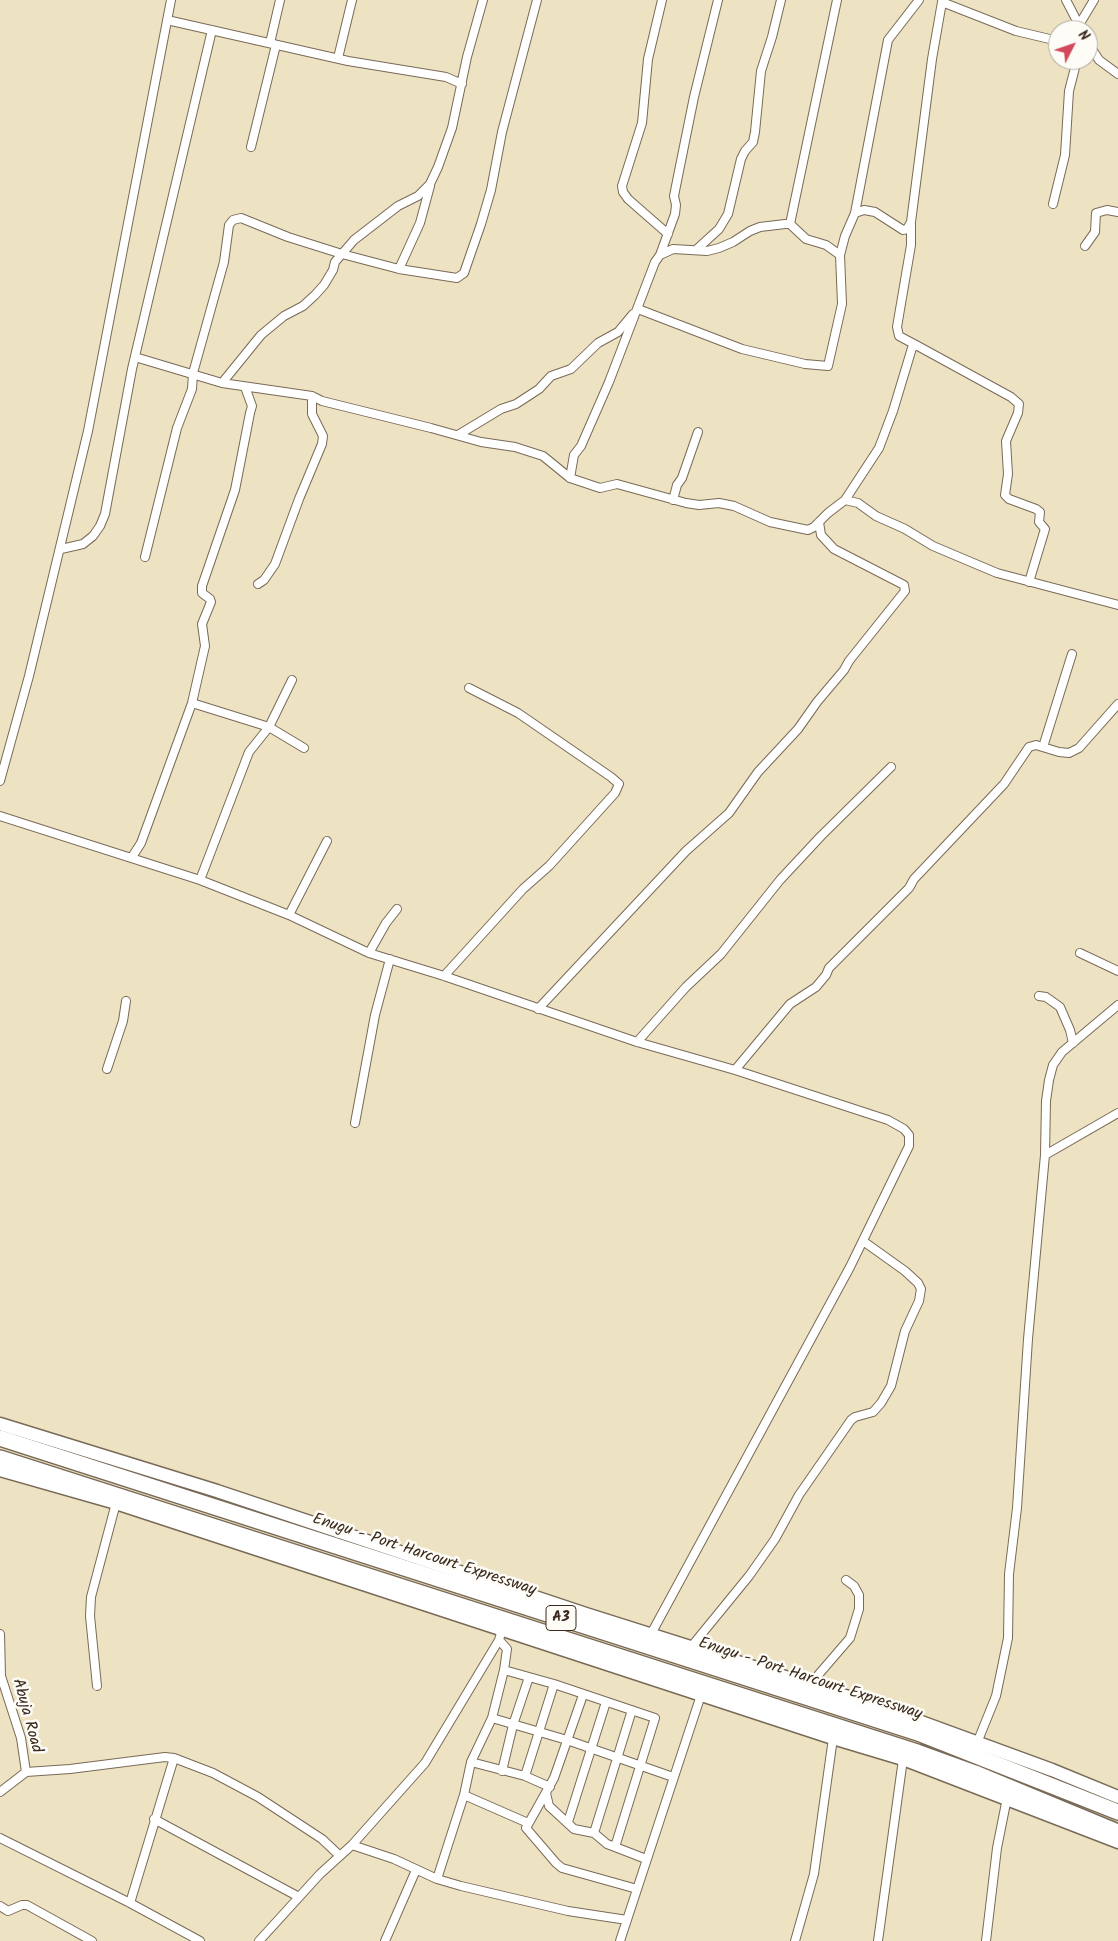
<!DOCTYPE html>
<html>
<head>
<meta charset="utf-8">
<style>
  body { margin:0 }
  #map { position:relative; width:1118px; height:1941px; overflow:hidden; background:#ede2c2; font-family:Kalam,sans-serif }
  canvas { display:block }
  .north { position:absolute; left:1048px; top:20px; width:50px; height:50px; box-sizing:border-box; background:#fdfcf7; border:1px solid #afa8a0; border-radius:50%; rotate:49deg; font-size:14px; font-weight:700; line-height:20px; text-align:center; color:#3b2a1e }
  .north::after { content:''; display:block; margin:auto; width:18px; height:22px; background:#d1495b; clip-path:polygon(50% 0,100% 100%,50% 72%,0 100%) }
</style>
</head>
<body>
<div id="map">
<canvas width="1118" height="1941"></canvas>
<div class="north">N</div>
</div>
<script>
const context = document.querySelector('canvas').getContext('2d');
context.lineJoin = 'round';
const toPath = rows => new Path2D(rows.map(r => 'M' + r).join(''));
function strokePath(path, color, width, dash) { context.strokeStyle = color; context.lineWidth = width; context.lineCap = dash ? 'butt' : 'round'; context.setLineDash(dash || []); context.stroke(path); }
function label(font, color, halo, rows, align = 'center') {
  context.font = font + ' Kalam,sans-serif'; context.lineWidth = 5; context.setLineDash([]); context.textBaseline = 'middle'; context.strokeStyle = halo; context.fillStyle = color; for (const [text, x, y, turn = 0] of rows) {
    context.save(); context.translate(x, y); context.rotate((+turn || 0) * Math.PI / 180); context.textAlign = isNaN(turn) ? turn : align; if (halo) context.strokeText(text, 0, 0); context.fillText(text, 0, 0); context.restore();
  }
}
const street = toPath([
  [662,0,648,59,642,123,622,186,623,192,628,199,668,234],
  [1066,0,1080,27],
  [167,20,348,61,446,77,462,84],
  [1076,30,1094,0],
  [270,43,280,0],
  [1088,43,1099,60,1118,74],
  [338,58,352,0],
  [251,147,276,45],
  [1053,204,1065,155,1069,91,1077,60],
  [855,213,888,40,919,0],
  [790,224,837,0],
  [911,224,911,245,897,327,899,336,916,345],
  [1085,246,1095,232,1096,213,1107,210,1118,212],
  [696,250,719,229,728,214,741,159,745,151,753,142,755,132,761,71,772,37,781,0],
  [660,255,675,214,676,205,674,196,679,171,694,97,718,0],
  [399,269,420,223,430,186],
  [638,309,742,349,805,364,828,366,842,304,840,255],
  [135,357,222,383,312,396,322,401,431,428,481,442,515,447,543,456,570,478,600,488,617,484,686,503,699,505,719,503,734,506,770,522,808,530,814,527,828,513,845,500,879,448,893,411,912,348,916,345,1011,397,1019,404,1018,413,1006,441,1008,474,1005,495,1009,499,1036,509,1040,512,1039,522,1045,529,1029,582],
  [222,383,261,335,284,316,303,306,315,295,324,285,333,270,335,262,354,240,398,206,418,196,430,184,438,167,452,128,467,57,483,0],
  [458,435,501,409,516,404,539,389,551,376,571,369,598,343,618,332,633,314],
  [570,478,574,455,581,446,609,382,655,262,660,255,673,249,707,251,719,248,733,242,750,231,760,227,785,224,790,224,806,239,826,245,840,255,845,236,855,213,864,210,875,212,903,230,907,229,911,222,932,59,942,2,1016,31,1058,41],
  [673,500,677,485,682,478,698,432],
  [845,500,858,503,876,516,905,529,933,546,997,573,1118,605],
  [61,549,83,544,93,536,100,526,105,514,132,369,212,30],
  [145,557,177,428,192,389,193,373,224,262,229,225,233,220,241,218,288,237,342,254,399,269,457,278,464,273,481,224,491,190,502,132,537,0],
  [258,584,264,580,275,564,299,499,322,444,323,436,312,414,312,396],
  [192,703,269,727,304,748],
  [1043,747,1072,654],
  [0,781,29,676,88,431,171,0],
  [0,816,200,880,289,915,369,953,444,976,637,1042,735,1070,888,1120,904,1129,909,1135,909,1146,850,1267,651,1634],
  [132,857,141,843,192,703,205,646,202,624,211,602,210,599,202,593,202,586,235,490,250,413,252,406,245,387],
  [200,880,249,752,269,727,292,680],
  [289,915,327,841],
  [369,953,386,923,397,909],
  [1080,953,1118,971],
  [444,976,523,889,549,866,615,793,619,784,611,777,518,713,469,688],
  [1039,996,1046,997,1060,1007,1070,1030,1073,1043],
  [538,1009,686,851,729,813,758,772,798,729,817,702,844,670,849,661,905,591,904,585,834,549,821,535,819,522],
  [637,1042,686,987,721,954,780,880,821,836,891,767],
  [107,1069,123,1021,126,1001],
  [735,1070,790,1004,816,987,826,975,829,968,909,888,914,879,1004,784,1029,747,1036,745,1059,752,1069,753,1079,748,1118,704],
  [355,1123,375,1015,390,959],
  [1045,1155,1118,1113],
  [0,1634,1,1676,21,1738,26,1772],
  [691,1647,749,1576,775,1539,799,1495,851,1420,855,1417,873,1412,881,1403,891,1386,905,1331,919,1301,921,1289,918,1283,905,1271,863,1241],
  [504,1670,554,1684,655,1718,615,1847,646,1859],
  [811,1685,819,1674,850,1638,859,1609,859,1595,854,1586,846,1580],
  [97,1686,90,1616,91,1597,116,1503],
  [583,1695,554,1778,526,1828,556,1863,562,1868,637,1889],
  [492,1718,567,1740,673,1777],
  [977,1743,996,1696,1008,1638,1009,1574,1017,1508,1028,1339,1045,1155,1046,1101,1049,1080,1053,1065,1062,1052,1118,1005],
  [471,1762,525,1776,550,1787],
  [502,1771,513,1725,529,1677],
  [26,1772,70,1769,165,1757,174,1758,213,1773,258,1797,322,1839,340,1856],
  [525,1776,554,1684],
  [0,1792,26,1772],
  [546,1793,549,1806,574,1829,594,1833,607,1844,615,1847],
  [464,1795,528,1823],
  [154,1819,299,1897],
  [568,1822,606,1702],
  [594,1833,632,1710],
  [0,1838,130,1903,200,1941],
  [352,1845,394,1859,437,1879,461,1886,568,1911,627,1920],
  [437,1879,464,1795,471,1762,492,1718,504,1670,507,1649,499,1640],
  [130,1903,174,1758],
  [0,1906,8,1911,22,1905,27,1905,92,1941],
  [259,1941,320,1874,352,1845,425,1763,499,1640,502,1629],
  [385,1941,416,1870],
  [620,1941,701,1695],
  [795,1941,814,1874,833,1738],
  [878,1941,903,1759],
  [986,1941,997,1848,1007,1798]
]);
const primary = toPath([
  [0,1424,217,1491,586,1614,880,1707,1052,1770,1118,1797],
  [0,1470,116,1503,833,1738,903,1759,1118,1842]
]);
const highway = toPath([
  [0,1438,918,1733,1118,1812],
  [0,1458,917,1752,975,1773,1118,1832]
]);
const shields = [
  [561,1618,30]
];
const shieldNames = [
  ["A3",561,1618]
];
const streetNames = [
  ["Enugu - Port Harcourt Expressway",424,1556,18],
  ["Enugu - Port Harcourt Expressway",810,1680,18],
  ["Abuja Road",26,1716,75]
];
strokePath(street, '#796a57', 10);
strokePath(primary, '#796a57', 15);
strokePath(highway, '#796a57', 18);
strokePath(street, '#fff', 8);
strokePath(primary, '#fff', 12);
strokePath(highway, '#fff', 15);
for (const [x, y, w] of shields) { const box = new Path2D(); box.roundRect(x - w / 2, y - 12.5, w, 25, 4); context.fillStyle = '#fdfcf7'; context.fill(box); strokePath(box, '#3b2a1e', 1); }
label('bold 15px', '#3b2a1e', null, shieldNames);
label('16px', '#3b2a1e', '#fdfcf7', streetNames);
</script>
</body>
</html>
